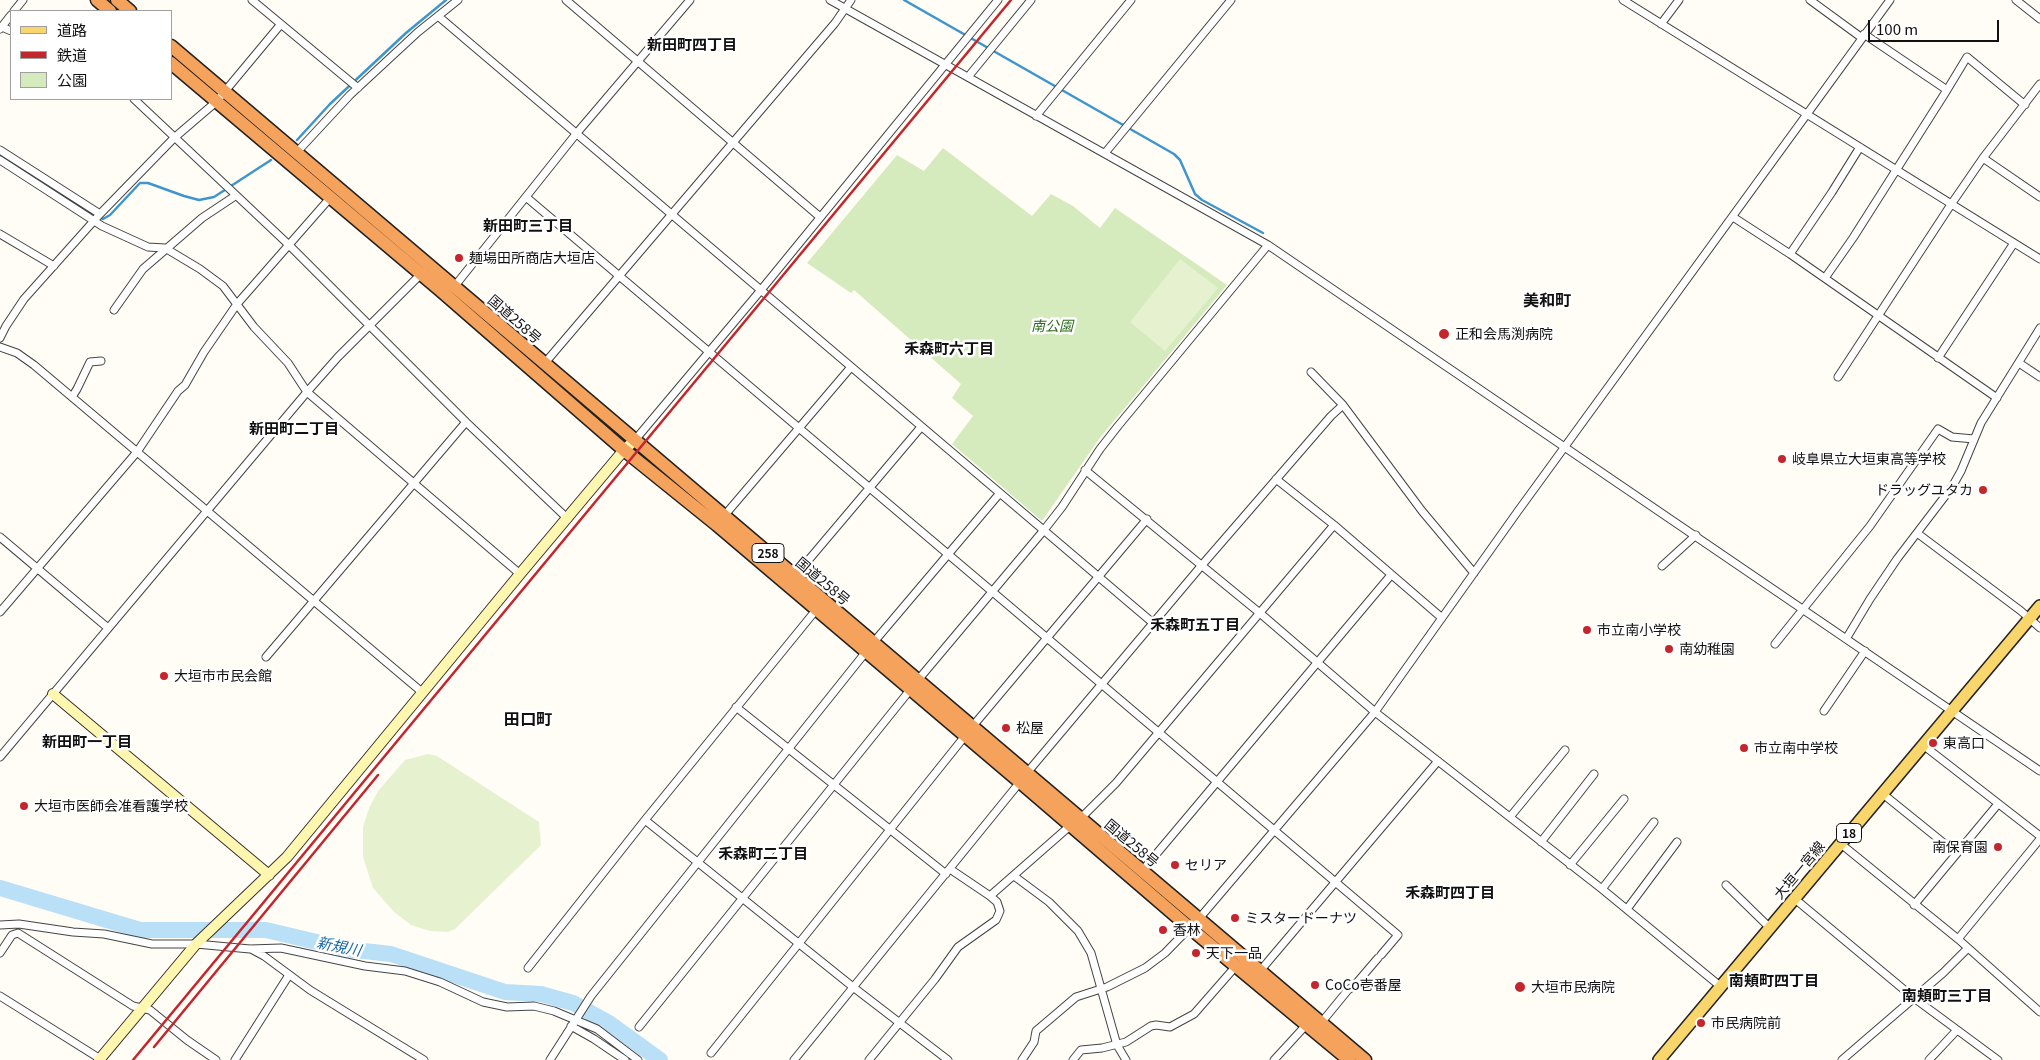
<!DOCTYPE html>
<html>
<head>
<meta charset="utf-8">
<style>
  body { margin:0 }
  #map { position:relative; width:2040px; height:1060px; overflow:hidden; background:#fffdf5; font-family:Georgia,"Noto Sans JP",serif }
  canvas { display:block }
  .legend { position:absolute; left:10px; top:10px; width:162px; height:90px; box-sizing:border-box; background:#fff; border:1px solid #a0a0a0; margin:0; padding:6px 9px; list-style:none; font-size:15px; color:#111 }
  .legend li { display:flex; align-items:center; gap:10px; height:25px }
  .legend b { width:25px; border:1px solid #a0a0a0 }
  .scale { position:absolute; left:1868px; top:20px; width:131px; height:22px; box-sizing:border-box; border:2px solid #111; border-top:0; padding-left:6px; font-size:15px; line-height:18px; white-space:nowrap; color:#111; -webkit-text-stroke:4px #fff; paint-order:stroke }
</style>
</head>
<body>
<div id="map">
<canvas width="2040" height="1060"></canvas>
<ul class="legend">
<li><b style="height:6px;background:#f9d66b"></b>道路</li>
<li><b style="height:6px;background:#c4262e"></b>鉄道</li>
<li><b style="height:14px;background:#d5ebbd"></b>公園</li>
</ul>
<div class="scale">100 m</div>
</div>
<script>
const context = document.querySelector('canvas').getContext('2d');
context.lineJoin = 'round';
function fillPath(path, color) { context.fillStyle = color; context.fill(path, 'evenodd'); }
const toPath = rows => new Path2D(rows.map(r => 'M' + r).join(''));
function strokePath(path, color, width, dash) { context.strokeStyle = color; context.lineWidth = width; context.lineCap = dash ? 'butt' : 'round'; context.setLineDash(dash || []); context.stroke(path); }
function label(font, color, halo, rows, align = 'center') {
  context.font = font + ' Georgia,"Noto Sans JP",serif'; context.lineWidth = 5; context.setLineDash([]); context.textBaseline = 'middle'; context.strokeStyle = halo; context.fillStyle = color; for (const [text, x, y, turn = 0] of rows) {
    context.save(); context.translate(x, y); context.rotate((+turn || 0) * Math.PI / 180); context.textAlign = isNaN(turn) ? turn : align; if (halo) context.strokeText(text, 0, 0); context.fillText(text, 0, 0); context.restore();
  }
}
const green = toPath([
  [943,148,1032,216,1051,194,1073,206,1100,228,1115,208,1227,285,1099,439,1042,521,952,444,973,416,952,398,961,384,854,290,851,293,807,263,897,155,924,171]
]);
const pitch = toPath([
  [1180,259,1218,288,1165,351,1130,322],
  [428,754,437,756,539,822,541,845,455,929,448,932,430,931,411,925,394,912,373,888,363,857,363,827,369,808,378,791,405,760]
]);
const stream = toPath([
  [904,0,1174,154,1180,160,1195,194,1202,200,1263,233],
  [297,140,330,104,406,33,446,0],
  [0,155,103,219,110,215,140,183,148,183,184,196,199,200,214,197,271,160]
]);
const river = toPath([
  [0,888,140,930,266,930,346,949,391,954,505,992,541,994,573,1003,609,1023,660,1060]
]);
const street = toPath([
  [252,0,358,88],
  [566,0,820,217],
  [830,0,1268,245,2040,771],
  [1623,0,2040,259],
  [1810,0,1862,38],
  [2016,0,2040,19],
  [14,11,23,0],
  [438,16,1153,623],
  [1661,24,1679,0],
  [2,27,11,31],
  [0,29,11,15],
  [968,77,1031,0],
  [1947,90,1967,57,2025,105],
  [134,99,289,245,466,422,568,519],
  [1036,116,1131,0],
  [0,150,100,214],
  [297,152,350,95,418,32,458,0],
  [1105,153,1231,0],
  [1983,158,2040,197],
  [0,160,102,226,148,247,165,248,200,269,223,286,254,327,288,363,307,392,520,574],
  [526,197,1398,935,1381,955],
  [1733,217,1790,254,1997,398],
  [0,234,54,266],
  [1790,254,1832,192,1860,147],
  [1825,278,1853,238,1947,90,1864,34],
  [454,287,576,134,690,0],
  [114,310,143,269,202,218,235,196],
  [0,338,6,326,24,299,100,214,174,138,216,102,281,24],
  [0,347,17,353,34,365,423,693],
  [1938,358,2014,243],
  [2019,363,2040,377],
  [544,364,835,23,851,0],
  [1311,372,1343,405,1422,511,1474,573],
  [1838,377,1952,203,1983,158,2040,84],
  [72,397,77,389,90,362,101,361],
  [635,440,761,290,998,0],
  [1085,470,1261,614,1375,712,1602,889,1720,986],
  [1276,479,1334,525,1442,618],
  [724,516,851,367],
  [1917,533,2021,611,2040,628],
  [0,537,108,628],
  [1662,566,1696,535],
  [795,576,921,427],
  [0,612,137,452,178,391,185,385,204,352,237,304,330,198],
  [1846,639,1870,599,1897,559,1952,487,1961,471,1981,423,2040,328],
  [1775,644,1870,526,1938,429,1952,437,1974,439],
  [266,657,466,422],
  [918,680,1044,530,1062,507,1100,449,1118,426,1268,245],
  [736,707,946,874],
  [1824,711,1865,651],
  [972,727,1147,519],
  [1923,745,2040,836],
  [0,757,307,392,338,357,423,272],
  [1026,774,1202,565,1331,416,1343,405],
  [1883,794,1956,853],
  [1510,817,1565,750],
  [1080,819,1116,783,1334,525],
  [645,820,853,987,948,1060],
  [1541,842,1594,774],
  [1841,844,1958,939,2040,1012],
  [1570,865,1624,799],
  [950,869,990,896,1071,825],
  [1142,871,1391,575],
  [1014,876,1049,902,1078,931,1091,953,1117,1045,1126,1060],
  [1726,885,1770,928],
  [1602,889,1654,822],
  [1795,899,1914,998,1998,1060],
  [1914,905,1998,804],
  [1627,909,1677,842],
  [0,925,19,924,73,932,104,934,152,944,196,944,250,949,281,948,365,966,405,971,440,982,483,1002,507,1007,534,1006,554,1011,597,1029,638,1060],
  [1958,939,2040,839],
  [251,949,264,956,310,990,424,1060],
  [0,953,12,935,18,933,133,1006,150,1010,187,1040,216,1060],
  [528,968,645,820,816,610],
  [1260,971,1438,761],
  [0,996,102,1060],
  [1321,1023,1348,990,1354,986,1378,958],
  [571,1026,594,1039,625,1060],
  [639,1027,910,690],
  [711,1053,965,736],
  [235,1060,289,975],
  [550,1060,591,996,873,643,1000,493],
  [794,1060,1020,782],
  [869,1060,935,979,958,947,996,920,1000,911,997,902,990,896],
  [1022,1060,1034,1042,1036,1031,1076,997,1107,987,1145,968,1165,953,1203,914,1375,712,1518,511,1890,0],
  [1073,1060,1081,1050,1102,1048,1126,1042,1151,1026,1156,1025,1170,1027,1194,1014,1236,966],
  [1274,1060,1307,1024],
  [1842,1060,1943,973,1968,948],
  [1929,1060,1957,1030]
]);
const secondary = toPath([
  [53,694,269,875],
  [99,1060,196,944,287,857,520,574,624,450,635,440]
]);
const primary = toPath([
  [1659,1060,2040,606]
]);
const highway = toPath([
  [97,0,110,11],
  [117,0,130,11],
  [171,46,1365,1060],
  [171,63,440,290,624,450,717,525,1020,782,1190,928,1349,1060]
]);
const rail = toPath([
  [154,1047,378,775],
  [133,1060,1011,0]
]);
const markers = [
  [459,258,5,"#c4262e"],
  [1444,334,6,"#c4262e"],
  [1782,459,5,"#c4262e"],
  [1983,490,5,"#c4262e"],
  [1587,630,5,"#c4262e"],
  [1669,649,5,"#c4262e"],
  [164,676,5,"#c4262e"],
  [1006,728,5,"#c4262e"],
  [1933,743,5,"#c4262e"],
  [1744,748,5,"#c4262e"],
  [24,806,5,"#c4262e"],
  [1998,847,5,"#c4262e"],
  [1175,865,5,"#c4262e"],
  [1235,918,5,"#c4262e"],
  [1163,930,5,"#c4262e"],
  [1196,953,5,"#c4262e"],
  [1315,985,5,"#c4262e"],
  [1520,987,6,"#c4262e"],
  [1701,1023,5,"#c4262e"]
];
const shields = [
  [768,553,32],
  [1849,833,25]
];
const shieldNames = [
  ["258",768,553],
  ["18",1849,833]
];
const poiNames = [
  ["麺場田所商店大垣店",469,258],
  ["正和会馬渕病院",1455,334],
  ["岐阜県立大垣東高等学校",1792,459],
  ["ドラッグユタカ",1973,490,"right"],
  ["市立南小学校",1597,630],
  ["南幼稚園",1679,649],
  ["大垣市市民会館",174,676],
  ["松屋",1016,728],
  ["東高口",1943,743],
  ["市立南中学校",1754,748],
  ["大垣市医師会准看護学校",34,806],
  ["南保育園",1988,847,"right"],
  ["セリア",1185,865],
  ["ミスタードーナツ",1245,918],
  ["香林",1173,930],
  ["天下一品",1206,953],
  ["CoCo壱番屋",1325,985],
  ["大垣市民病院",1531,987],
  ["市民病院前",1711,1023]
];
const streetNames = [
  ["国道258号",515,319,41],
  ["国道258号",823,581,40],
  ["国道258号",1132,843,40],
  ["大垣一宮線",1799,870,-50]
];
const parkNames = [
  ["南公園",1052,326]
];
const neighbourhoodNames = [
  ["新田町四丁目",692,44],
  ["新田町三丁目",528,225],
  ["禾森町六丁目",949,348],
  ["新田町二丁目",294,428],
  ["禾森町五丁目",1195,624],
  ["新田町一丁目",87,741],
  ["禾森町二丁目",763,853],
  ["禾森町四丁目",1450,892],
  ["南頬町四丁目",1774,980],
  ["南頬町三丁目",1947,995]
];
const waterNames = [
  ["新規川",339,946,11]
];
const quarterNames = [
  ["美和町",1547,300],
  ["田口町",528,719]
];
fillPath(green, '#d5ebbd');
fillPath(pitch, '#e6f2cf');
strokePath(stream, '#3f96cf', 2.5);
strokePath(river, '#b9e0f7', 16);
strokePath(street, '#444', 9);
strokePath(secondary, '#333', 12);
strokePath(primary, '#222', 14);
strokePath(highway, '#222', 15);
strokePath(street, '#fff', 7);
strokePath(secondary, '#fff6b0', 10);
strokePath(primary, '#f9d66b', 11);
strokePath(highway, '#f5a25d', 12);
strokePath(rail, '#c4262e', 2.5);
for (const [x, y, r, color] of markers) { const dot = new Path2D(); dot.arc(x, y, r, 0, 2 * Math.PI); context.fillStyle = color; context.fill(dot); strokePath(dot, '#fff', 2); }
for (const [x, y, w] of shields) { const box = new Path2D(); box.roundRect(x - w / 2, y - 9.5, w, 19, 4); context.fillStyle = '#fff'; context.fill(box); strokePath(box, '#111', 1); }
label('bold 12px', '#111', null, shieldNames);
label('14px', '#111', '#fff', poiNames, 'left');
label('14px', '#111', '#fff', streetNames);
label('italic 14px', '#2f6b1f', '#fff', parkNames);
label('bold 15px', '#111', '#fff', neighbourhoodNames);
label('italic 15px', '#1768a6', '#fff', waterNames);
label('bold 16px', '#111', '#fff', quarterNames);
</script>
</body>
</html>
